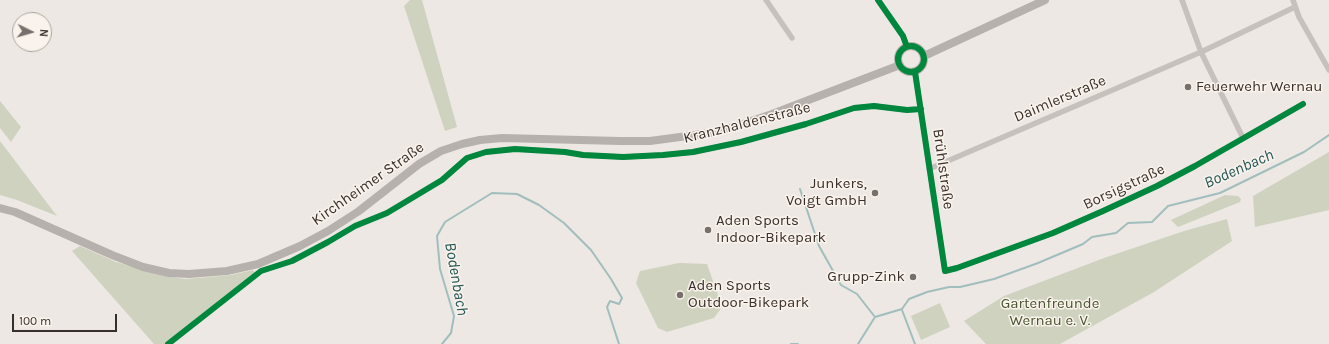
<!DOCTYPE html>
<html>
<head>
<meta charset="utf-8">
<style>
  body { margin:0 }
  #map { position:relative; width:1329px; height:344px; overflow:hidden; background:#ede8e4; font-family:Karla,sans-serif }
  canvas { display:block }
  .north { position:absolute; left:12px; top:12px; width:40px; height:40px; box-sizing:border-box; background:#f9f3ec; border:1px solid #aca49f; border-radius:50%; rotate:95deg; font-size:11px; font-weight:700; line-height:16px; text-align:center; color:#382e2b }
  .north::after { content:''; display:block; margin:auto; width:14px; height:18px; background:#776f6c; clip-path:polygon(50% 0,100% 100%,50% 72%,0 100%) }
  .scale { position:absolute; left:12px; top:314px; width:105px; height:18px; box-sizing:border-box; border:2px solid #382e2b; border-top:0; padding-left:5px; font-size:12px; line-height:14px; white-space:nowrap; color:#382e2b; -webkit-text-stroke:3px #f9f3ec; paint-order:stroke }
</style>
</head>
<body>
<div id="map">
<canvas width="1329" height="344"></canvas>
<div class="north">N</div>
<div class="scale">100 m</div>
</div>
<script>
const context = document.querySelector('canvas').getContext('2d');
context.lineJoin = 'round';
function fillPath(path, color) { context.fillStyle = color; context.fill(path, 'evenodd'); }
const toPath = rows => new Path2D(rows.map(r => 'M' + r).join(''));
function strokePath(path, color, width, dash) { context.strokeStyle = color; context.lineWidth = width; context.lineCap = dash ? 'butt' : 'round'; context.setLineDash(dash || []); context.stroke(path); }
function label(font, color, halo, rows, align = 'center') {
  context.font = font + ' Karla,sans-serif'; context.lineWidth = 3; context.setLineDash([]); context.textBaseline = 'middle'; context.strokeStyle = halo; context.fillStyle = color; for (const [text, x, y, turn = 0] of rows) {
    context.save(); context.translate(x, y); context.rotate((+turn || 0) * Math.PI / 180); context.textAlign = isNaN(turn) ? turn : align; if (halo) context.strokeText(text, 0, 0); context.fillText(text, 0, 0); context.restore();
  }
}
const green = toPath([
  [410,0,422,0,457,127,445,131,404,6],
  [0,101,21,127,11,142,0,128],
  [0,141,57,216,17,200,0,195],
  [1329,152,1329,210,1255,227,1253,196],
  [1225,195,1238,196,1241,199,1240,202,1178,227,1171,220],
  [1227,219,1232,241,1154,292,1060,344,986,344,964,321,1004,296,1104,258,1184,231],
  [80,246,116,262,165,276,185,279,210,277,231,275,253,270,255,273,165,344,154,344,72,251],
  [679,263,707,264,722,307,714,318,667,332,658,328,636,283,640,271],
  [940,303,950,327,921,340,911,316]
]);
const stream = toPath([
  [800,189,819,246,841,285,857,294,875,317],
  [902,310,915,344],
  [442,344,451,333,454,316,440,269,437,236,445,222,492,193,517,194,539,205,564,223,591,250,611,279,622,298,619,304,610,301,607,307,619,344],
  [791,344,798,344],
  [858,344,875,317,902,309,909,299,927,292,949,287,960,287,994,279,1038,263,1083,244,1092,237,1116,233,1128,223,1152,222,1168,206,1220,193,1304,152,1329,135]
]);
const street = toPath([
  [766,0,792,38],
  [878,0,903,36,907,47],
  [1182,0,1201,52,1243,138],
  [1293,0,1299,17,1329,70],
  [915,72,945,271,957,268,1053,233,1103,211,1157,186,1195,166,1303,104],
  [929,169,1201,52,1295,7],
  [442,180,467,158,486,152,515,149,565,152,583,155,623,157,663,155,693,152,741,142,806,124,854,108,874,106,907,110,921,109]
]);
const secondary = toPath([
  '898 59a13 13 0 1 1 26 0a13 13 0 1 1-26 0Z',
  [924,56,1045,0],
  [0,208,15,212,112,255,143,267,169,273,189,274,227,271,258,264,300,246,328,231,359,211,419,164,441,151,462,144,480,140,502,138,620,141,650,141,710,133,740,125,772,114,900,65]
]);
const cycleway = toPath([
  [878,0,903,36,907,47],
  '898 59a13 13 0 1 1 26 0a13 13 0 1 1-26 0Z',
  [915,72,945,271,957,268,1053,233,1103,211,1157,186,1195,166,1303,104],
  [168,344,261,271,292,261,328,242,355,226,387,213,442,180,467,158,486,152,515,149,565,152,583,155,623,157,663,155,693,152,741,142,806,124,854,108,874,106,907,110,921,109]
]);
const markers = [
  [1188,87,4,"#776f6c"],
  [875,193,4,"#776f6c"],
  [708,230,4,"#776f6c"],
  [913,277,4,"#776f6c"],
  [680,295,4,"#776f6c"]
];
const poiNames = [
  ["Feuerwehr Wernau",1196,87],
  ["Junkers,",867,184,"right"],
  ["Voigt GmbH",867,201,"right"],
  ["Aden Sports",716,221],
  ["Indoor-Bikepark",716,238],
  ["Grupp-Zink",905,277,"right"],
  ["Aden Sports",688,286],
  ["Outdoor-Bikepark",688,303]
];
const streetNames = [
  ["Daimlerstraße",1060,99,-23],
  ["Kranzhaldenstraße",747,123,-14],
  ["Brühlstraße",943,169,82],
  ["Kirchheimer Straße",368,184,-35],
  ["Borsigstraße",1124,187,-25]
];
const parkNames = [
  ["Gartenfreunde",1050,304],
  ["Wernau e. V.",1050,321]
];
const waterNames = [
  ["Bodenbach",1239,169,-24],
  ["Bodenbach",456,279,80]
];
fillPath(green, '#cfd2bf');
strokePath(stream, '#a1bebd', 2);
strokePath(street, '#c7c1bd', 5.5);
strokePath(secondary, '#b7b1ad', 8);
strokePath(cycleway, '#00873e', 6);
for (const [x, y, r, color] of markers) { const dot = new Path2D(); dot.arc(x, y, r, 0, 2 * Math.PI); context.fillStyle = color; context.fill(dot); strokePath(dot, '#f9f3ec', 1.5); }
label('15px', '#382e2b', '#f9f3ec', poiNames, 'left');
label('15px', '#382e2b', '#f9f3ec', streetNames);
label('15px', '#495430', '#f9f3ec', parkNames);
label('italic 16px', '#235556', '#f9f3ec', waterNames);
</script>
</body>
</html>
